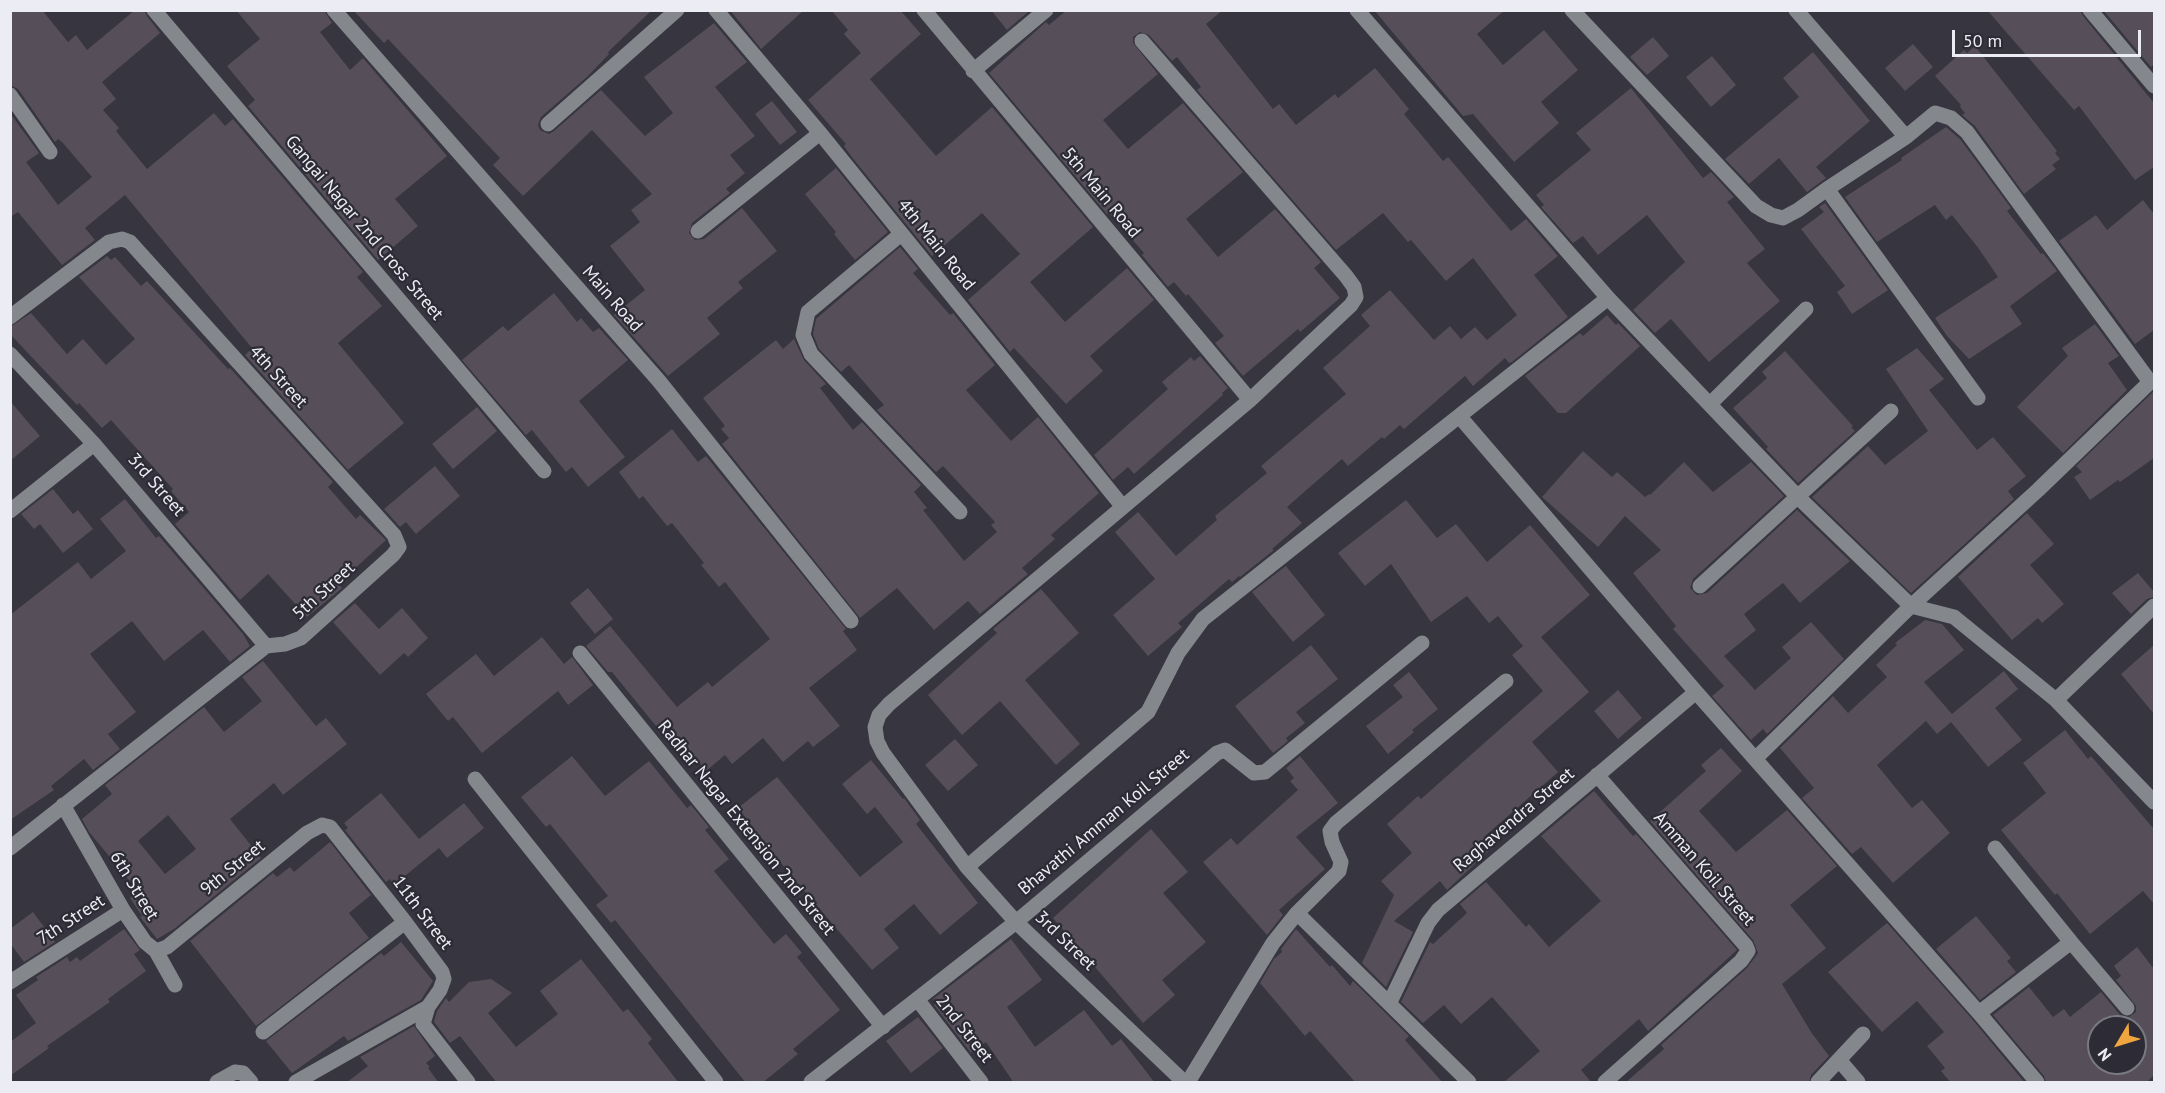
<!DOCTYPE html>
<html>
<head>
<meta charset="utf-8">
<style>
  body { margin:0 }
  #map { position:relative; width:2165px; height:1093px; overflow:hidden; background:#363540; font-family:"PT Sans",sans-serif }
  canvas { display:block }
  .frame { position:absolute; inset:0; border:12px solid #ecedf4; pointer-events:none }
  .north { position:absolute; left:2087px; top:1015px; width:60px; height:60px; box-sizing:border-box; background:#2c2b36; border:2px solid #797982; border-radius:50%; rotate:232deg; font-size:16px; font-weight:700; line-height:24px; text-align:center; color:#ecedf4 }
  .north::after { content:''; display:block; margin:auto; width:21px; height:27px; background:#f0a63f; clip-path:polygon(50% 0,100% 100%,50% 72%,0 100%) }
  .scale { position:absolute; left:1952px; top:30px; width:189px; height:27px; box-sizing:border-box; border:3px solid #ecedf4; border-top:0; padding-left:8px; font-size:18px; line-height:21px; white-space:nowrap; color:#ecedf4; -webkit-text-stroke:4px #2c2b36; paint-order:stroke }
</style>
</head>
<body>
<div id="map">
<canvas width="2165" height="1093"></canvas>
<div class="frame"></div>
<div class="north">N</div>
<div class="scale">50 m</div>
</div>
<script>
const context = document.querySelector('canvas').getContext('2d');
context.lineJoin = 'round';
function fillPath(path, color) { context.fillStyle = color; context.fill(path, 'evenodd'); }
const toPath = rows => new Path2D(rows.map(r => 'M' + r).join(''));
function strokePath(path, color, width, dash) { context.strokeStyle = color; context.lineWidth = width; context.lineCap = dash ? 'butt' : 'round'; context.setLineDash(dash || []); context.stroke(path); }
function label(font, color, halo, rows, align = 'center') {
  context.font = font + ' "PT Sans",sans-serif'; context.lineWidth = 4.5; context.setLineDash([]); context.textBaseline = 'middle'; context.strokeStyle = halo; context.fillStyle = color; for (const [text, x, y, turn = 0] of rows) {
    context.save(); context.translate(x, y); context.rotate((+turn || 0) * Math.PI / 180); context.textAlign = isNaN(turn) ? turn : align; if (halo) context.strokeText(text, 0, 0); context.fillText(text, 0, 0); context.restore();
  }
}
const building = toPath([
  [10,10,42,10,68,42,76,35,87,50,135,10,144,10,147,16,160,33,102,82,116,99,103,110,119,128,116,131,147,169,214,113,225,126,233,119,363,272,357,277,382,306,338,343,404,423,348,470,245,355,252,348,125,195,85,228,95,240,62,265,18,212,10,217,10,113,39,153,26,162,58,205,92,177,63,143,58,139,55,142,18,89,10,85],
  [236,10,324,10,332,23,320,32,350,70,363,58,447,156,395,199,418,226,378,260,248,106,255,100,227,66,260,39],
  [353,10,652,10,608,52,609,54,588,76,541,117,538,125,540,130,549,134,554,131,601,90,645,136,673,113,644,77,714,23,747,62,715,87,755,136,730,155,745,173,726,189,730,193,692,223,689,233,695,240,704,239,742,208,777,251,738,282,743,288,707,318,720,334,668,376,614,315,645,290,610,246,640,222,631,210,652,194,592,130,523,196,493,165,500,158,388,39,384,43],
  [730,10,804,10,761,49],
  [831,10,900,10,921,34,870,79,936,156,992,107,1093,227,1030,282,1065,322,1127,268,1154,300,1090,356,1103,371,1066,404,1014,348,1010,352,968,300,1020,254,982,213,932,256,851,156,844,146,846,144,808,100,861,53,844,34,848,30],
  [991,10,1030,10,1007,30],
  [1067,10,1223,10,1206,24,1273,109,1279,104,1296,125,1335,94,1338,98,1375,68,1409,109,1404,114,1443,161,1448,157,1511,231,1526,219,1558,256,1534,275,1568,317,1512,362,1509,363,1505,358,1473,386,1465,376,1404,429,1400,425,1384,439,1382,437,1348,466,1342,459,1287,507,1302,523,1272,549,1274,550,1240,577,1239,576,1232,582,1229,579,1178,623,1182,627,1148,656,1113,615,1155,579,1115,532,1138,512,1176,556,1217,520,1215,516,1267,473,1261,466,1346,394,1323,368,1370,326,1361,315,1390,290,1434,340,1450,326,1461,339,1475,327,1487,340,1517,315,1473,258,1446,281,1411,240,1408,242,1383,213,1336,250,1197,90,1201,87,1177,57,1172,61,1149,35,1140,32,1133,37,1133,43,1158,74,1103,120,1128,149,1183,103,1243,172,1186,219,1218,257,1275,209,1321,262,1314,268,1340,298,1300,332,1298,329,1243,376,1215,343,1224,336,1188,294,1186,296,1174,282,1168,287,1142,255,1144,253,1109,213,1107,214,989,73,1046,22,1049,25],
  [1374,10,1505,10,1477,34,1503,65,1544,30,1578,70,1541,102,1559,123,1514,162,1473,114,1463,116],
  [1987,10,2080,10,2083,16,2154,103,2154,167,2135,180,2079,106,2074,110],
  [2103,10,2154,10,2154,64,2151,67],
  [1653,37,1669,56,1647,75,1630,57],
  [1913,44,1933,67,1905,91,1885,68],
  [1975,46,2057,151,2055,153,2060,159,2052,165,2056,169,2024,194,1975,126,1962,115,1965,113,1960,107,1961,105,1935,76,1964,50,1967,53],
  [1813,52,1870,121,1816,167,1826,178,1807,192,1779,158,1749,184,1725,159,1799,97,1783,78],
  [1712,56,1736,85,1711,107,1686,77],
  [1631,88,1703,178,1711,172,1734,197,1727,202,1765,249,1747,263,1780,301,1709,362,1671,319,1655,333,1633,310,1685,262,1647,215,1598,255,1583,236,1573,243,1541,207,1544,205,1536,195,1591,150,1576,133],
  [772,101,797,132,780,145,755,114],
  [1946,127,1960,139,2011,208,2007,211,2041,254,2043,253,2057,271,2010,306,2022,324,1969,359,1947,336,1935,318,1998,277,1979,249,1952,215,1946,220,1935,205,1877,242,1845,197,1902,160,1901,158],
  [836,168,888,232,855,260,834,234,836,232,805,194],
  [2143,200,2154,214,2154,330,2135,344,2059,241,2096,215,2107,230],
  [1825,203,1888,290,1852,314,1837,292,1845,286,1801,229,1824,212,1819,207],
  [900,247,918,269,913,273,950,315,953,313,995,365,966,390,1011,441,1038,417,1099,493,1051,535,1055,539,1022,568,1028,574,980,614,968,601,934,630,897,588,860,618,722,444,729,438,721,429,725,426,703,398,776,340,783,349,794,339,804,360,826,384,820,388,853,430,862,422,921,485,914,492,927,508,923,510,964,561,997,532,991,525,995,522,943,466,936,472,877,410,884,405,849,365,841,372,819,349,813,334,816,319],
  [107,256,111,260,115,257,141,286,147,281,228,369,230,368,333,482,328,487,356,519,360,515,386,540,338,584,342,588,307,617,268,574,240,600,175,524,189,512,171,491,173,489,111,420,102,428,79,403,77,405,10,334,10,327,31,313,67,354,83,339,106,365,135,339,79,277],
  [554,293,577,322,581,318,593,332,599,328,628,360,579,401,625,457,588,487,572,467,566,472,532,430,526,435,462,360,503,326,508,331],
  [1607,315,1616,325,1618,323,1640,346,1566,413,1558,413,1525,376,1580,333,1583,336],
  [2095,324,2119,356,2108,363,2127,390,2063,453,2017,407,2068,356,2062,348],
  [1917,348,1944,379,1929,390,1977,450,1993,437,2026,476,2008,491,2014,499,1911,593,1812,497,1868,446,1885,465,1928,431,1886,369],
  [1785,351,1853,426,1851,427,1855,431,1798,483,1766,449,1768,447,1733,408,1767,378,1762,372],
  [1200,356,1228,388,1222,393,1223,395,1134,474,1128,467,1113,480,1094,455,1168,389,1162,382,1191,357,1194,361],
  [2154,391,2154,458,2120,482,2118,480,2090,500,2074,477,2082,472,2076,466],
  [10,401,40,436,10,461],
  [477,407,497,431,453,469,432,444],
  [672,429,698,462,706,456,846,629,843,631,857,650,809,688,840,726,813,747,808,741,783,762,763,738,732,764,725,755,706,771,682,741,674,748,612,672,608,672,586,646,610,626,677,707,708,682,712,687,770,639,725,582,719,587,701,565,704,563,672,523,667,526,643,496,639,499,619,472],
  [1583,451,1612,477,1617,472,1645,497,1649,494,1650,495,1684,462,1713,492,1751,462,1784,496,1693,579,1690,588,1697,595,1707,593,1797,510,1850,561,1800,603,1783,583,1744,614,1756,630,1724,656,1755,690,1791,658,1782,647,1811,622,1844,659,1767,734,1763,729,1751,740,1712,696,1724,686,1673,629,1676,626,1633,573,1661,550,1625,516,1598,547,1542,497],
  [435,466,460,496,416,534,406,522,400,527,384,509],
  [53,489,73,514,78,510,93,529,63,553,40,524,34,529,21,514],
  [125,499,156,538,159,536,243,634,250,646,230,662,203,630,164,661,132,621,90,654,136,712,108,734,120,749,93,770,84,759,51,786,54,790,10,820,10,615,78,562,91,579,126,551,100,519],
  [1406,500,1437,538,1456,524,1487,562,1530,525,1590,595,1541,637,1589,692,1532,742,1558,772,1484,837,1493,847,1447,890,1440,881,1394,921,1413,932,1386,987,1362,963,1394,895,1381,881,1412,853,1387,824,1418,796,1421,799,1543,691,1512,655,1523,646,1498,616,1489,623,1467,596,1431,622,1391,564,1365,586,1338,553],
  [2027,513,2054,544,2030,565,2064,604,2042,623,2038,618,2012,640,1958,577],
  [1286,566,1325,615,1293,642,1252,592],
  [2138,573,2154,592,2154,597,2147,599,2131,614,2112,593],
  [588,588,613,619,595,634,570,603],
  [1041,589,1079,633,1025,680,1080,744,1056,765,1000,701,962,735,928,695,997,633,993,629],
  [355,603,379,629,402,608,428,638,408,657,404,653,380,675,333,622],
  [1925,620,1942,624,1964,650,1924,682,1952,714,2004,671,2018,689,1995,708,2022,740,1988,767,1951,722,1937,734,1926,721,1877,765,1912,808,1922,800,1950,833,1893,883,1861,847,1852,854,1802,798,1814,788,1780,748,1833,696,1848,713,1887,677,1876,665,1897,645,1895,643],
  [542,637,564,664,572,657,593,685,568,705,558,691,482,753,453,717,448,721,426,694,476,654,494,676],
  [1311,645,1338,679,1296,712,1305,723,1286,738,1288,741,1273,753,1235,706],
  [2154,645,2154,714,2121,674],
  [263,661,316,726,326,718,347,744,283,795,274,783,230,819,261,858,174,929,157,939,140,917,142,916,130,898,139,892,89,832,82,819,112,794,105,785,204,707,224,732,262,701,242,677],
  [168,815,196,849,165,874,138,841],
  [1409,672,1438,709,1412,730,1414,732,1388,754,1366,726,1403,697,1393,685],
  [1618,690,1642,718,1618,739,1594,711],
  [2065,730,2088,759,2091,756,2154,829,2154,904,2143,891,2090,934,2057,893,2055,895,2001,830,2046,793,2023,763],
  [955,739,978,765,948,791,925,765],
  [1721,748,1742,771,1699,811,1736,852,1787,810,1837,866,1790,905,1826,948,1782,984,1811,1032,1829,1056,1811,1075,1809,1083,1625,1083,1664,1049,1661,1045,1747,968,1758,953,1753,940,1650,821,1706,771,1701,765],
  [572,756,605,796,649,761,687,808,691,805,709,827,705,830,729,859,714,871,774,944,786,934,802,953,797,957,840,1010,793,1049,798,1054,762,1083,746,1083,615,920,611,923,596,905,608,896,550,824,546,827,521,797],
  [1300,756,1338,803,1296,837,1325,869,1279,910,1283,915,1267,935,1203,862,1231,838,1237,845,1298,790,1290,781,1294,778,1286,768],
  [871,760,903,799,904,798,920,820,916,824,978,903,940,935,914,904,884,929,899,948,872,970,789,873,738,808,777,777,860,877,903,842,875,807,867,814,842,784],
  [1594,791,1633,836,1636,834,1737,950,1648,1031,1639,1019,1581,1070,1592,1083,1503,1083,1540,1051,1492,997,1461,1024,1444,1005,1423,1023,1401,1002,1430,942,1433,944,1467,913,1460,904,1486,882,1526,927,1529,924,1549,947,1601,901,1541,836],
  [381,793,419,839,464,803,484,828,447,858,439,848,394,885,390,879,386,882,345,830,348,828,344,823],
  [1151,829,1188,872,1163,893,1206,942,1162,980,1175,995,1143,1023,1053,918],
  [330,842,371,895,349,913,369,938,256,1026,190,941,273,873,277,877,290,867,294,872],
  [33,912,55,942,24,962,10,943,10,929],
  [1976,916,2011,958,2007,961,2016,972,1980,1000,1936,949],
  [1887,923,1972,1019,2025,1083,1951,1083,1941,1071,1945,1068,1927,1046,1944,1032,1917,1001,1882,1032,1828,972],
  [124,929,140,950,134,954,146,971,108,999,110,1002,47,1046,49,1048,10,1076,10,1042,36,1023,16,995,38,980,36,977,67,957,70,962,77,957,80,961],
  [1296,929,1330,967,1332,965,1350,986,1353,981,1409,1036,1405,1040,1443,1083,1356,1083,1310,1031,1305,1036,1260,983,1274,959,1282,952,1281,949],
  [1011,939,1042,980,1007,1007,1035,1047,1084,1010,1112,1046,1121,1039,1155,1083,1014,1083,986,1042,971,1053,934,1005,936,1003,933,999],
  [401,942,433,981,421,1000,348,1041,344,1036,292,1073,266,1041,381,953,384,956],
  [2137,947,2154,969,2154,1075,2146,1083,2046,1083,2044,1076,1993,1015,2029,987,2053,1017,2064,1009,2070,1017,2101,992,2120,1015,2129,1017,2136,1012,2136,1006,2116,980,2121,976,2114,966],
  [2099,1027,2135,1027,2135,1063,2099,1063],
  [581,959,623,1012,628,1009,652,1039,648,1043,679,1083,497,1083,460,1036,450,1043,434,1022,437,1011,446,998,449,1002,469,982,491,979,512,993,488,1013,516,1047,558,1014,540,991],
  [918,1017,943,1048,911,1073,886,1041],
  [414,1026,435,1056,426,1063,430,1067,428,1068,439,1083,346,1083,368,1066,360,1057]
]);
const minor = toPath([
  [154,10,544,471],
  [334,10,659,381,851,621],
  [716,10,820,133,1123,507],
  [924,10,1250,400],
  [1357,10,1608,298,1798,497,1911,606,1954,617,2056,700,2154,802],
  [1572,10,1756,206,1771,215,1783,218,1798,210,1827,189,1978,398],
  [1796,10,1906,137],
  [2090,10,2154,86],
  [1142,41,1346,276,1354,287,1356,297,1351,305,1250,400,889,704,879,715,875,727,877,741,883,753,967,867,1016,922,1184,1082],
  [973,71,1046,10],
  [10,95,50,152],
  [548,124,677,10],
  [698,231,820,133],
  [901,234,808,312,803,335,811,354,960,512],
  [10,317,109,242,122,239,130,242,394,535,399,547,393,555,301,638,285,644,266,646],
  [10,354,94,444,266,646],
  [1710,404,1806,309],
  [1460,417,1696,692,1979,1013,2037,1082],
  [10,511,94,444],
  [1700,586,1891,411],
  [580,653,883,1027],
  [2056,700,2154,606],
  [1755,759,1911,606,2038,490,2150,382,1967,132,1951,118,1935,113,1906,137,1827,189],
  [1597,775,1746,946,1748,951,1741,961,1605,1082],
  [475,779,716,1082],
  [63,805,123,910,145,942,156,951,175,985],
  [10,848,266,646],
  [1995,848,2071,942],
  [967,867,1148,712,1178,653,1203,619,1608,298],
  [1297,913,1469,1082],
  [156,951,167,947,307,833,322,825,330,827,405,922,442,972,444,979,440,990,428,1007,423,1024,468,1082],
  [10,982,123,910],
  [917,999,981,1082],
  [1390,1002,1428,923,1438,910,1696,692],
  [1979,1013,2071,942,2127,1008],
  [263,1032,405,922],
  [1840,1061,1858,1082],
  [217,1082,235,1072,243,1073,251,1082],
  [296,1082,428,1007],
  [811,1082,1016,922,1217,753,1225,750,1254,773,1265,772,1422,643],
  [1188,1082,1273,943,1297,913,1339,871,1341,862,1332,842,1330,831,1336,823,1506,681],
  [1818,1082,1863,1034]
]);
const streetNames = [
  ["5th Main Road",1101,193,50],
  ["Gangai Nagar 2nd Cross Street",364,228,50],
  ["4th Main Road",936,245,51],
  ["Main Road",612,299,49],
  ["4th Street",278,377,48],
  ["3rd Street",156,485,49],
  ["5th Street",324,591,-42],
  ["Raghavendra Street",1514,820,-40],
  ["Bhavathi Amman Koil Street",1104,822,-40],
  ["Radhar Nagar Extension 2nd Street",746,828,51],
  ["9th Street",233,868,-39],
  ["Amman Koil Street",1704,869,49],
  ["6th Street",134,886,59],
  ["11th Street",422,913,53],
  ["7th Street",71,920,-33],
  ["3rd Street",1065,941,44],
  ["2nd Street",964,1029,52]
];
fillPath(building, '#564f59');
strokePath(minor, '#84878c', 15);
label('18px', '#ecedf4', '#2c2b36', streetNames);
</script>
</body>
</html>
